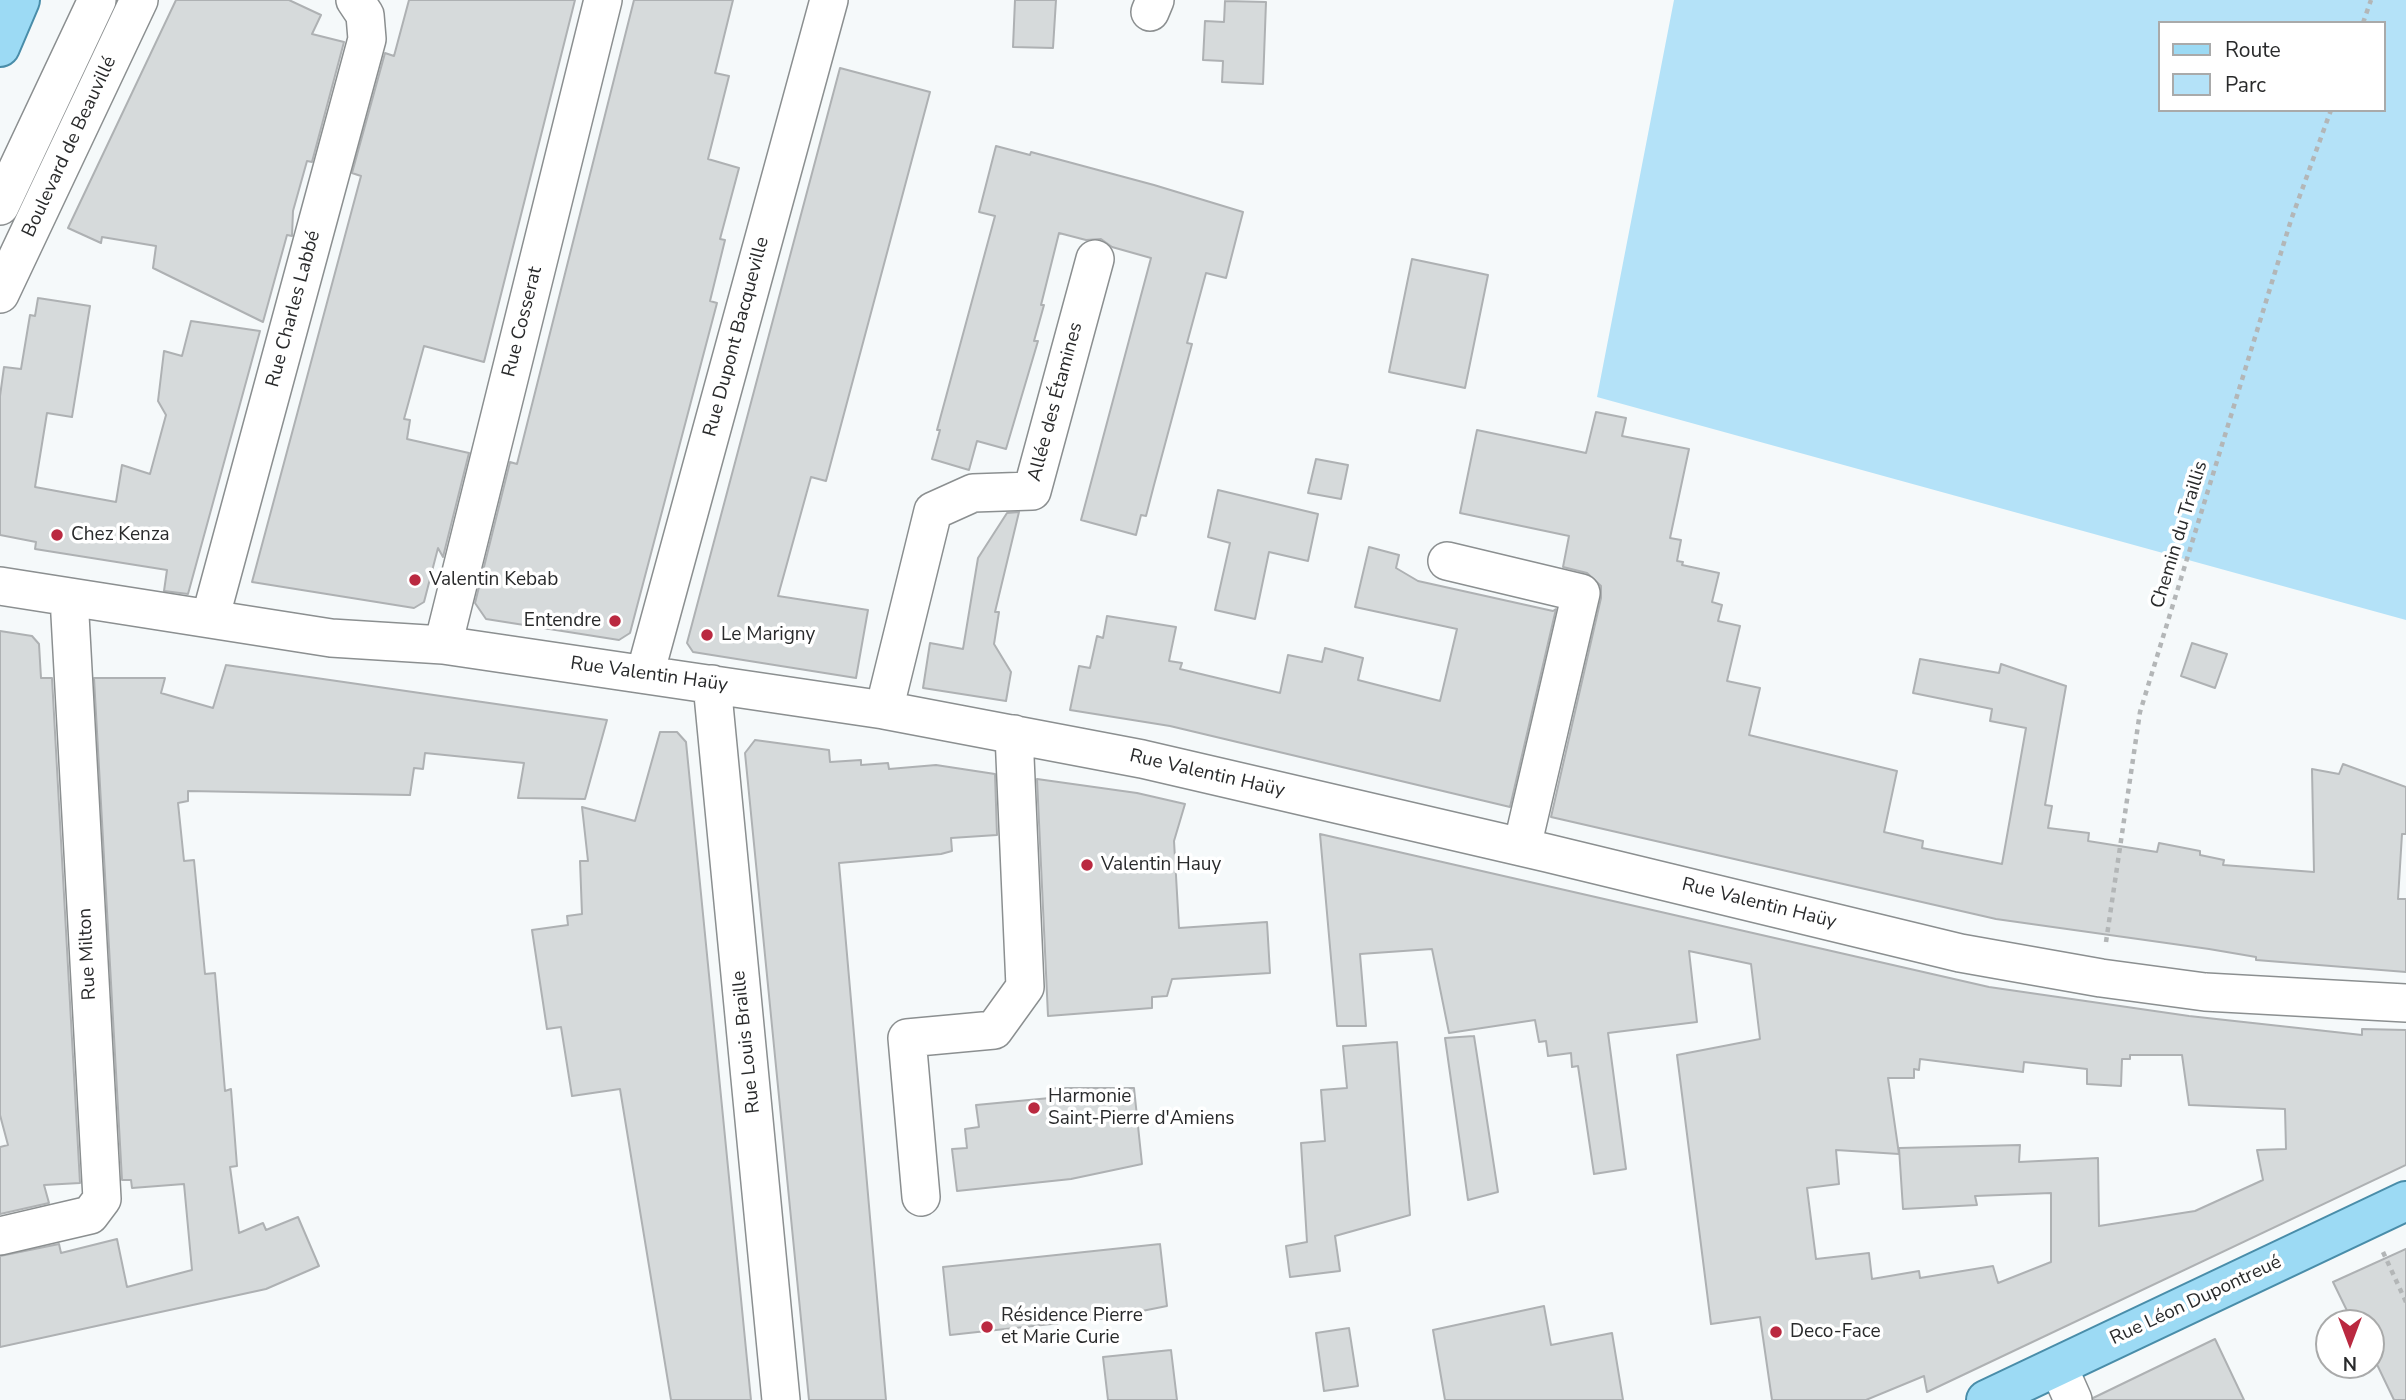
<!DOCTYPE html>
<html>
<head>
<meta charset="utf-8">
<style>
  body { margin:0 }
  #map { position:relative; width:2406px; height:1400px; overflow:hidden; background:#f5f9fa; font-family:"Nunito Sans",sans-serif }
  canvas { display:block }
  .legend { position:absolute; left:2158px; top:21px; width:228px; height:91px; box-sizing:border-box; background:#fff; border:2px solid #a9aaaa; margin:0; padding:9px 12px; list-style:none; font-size:21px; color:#292a2b }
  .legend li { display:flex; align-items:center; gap:14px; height:35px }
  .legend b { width:35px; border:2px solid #a9aaaa }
  .north { position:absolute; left:2315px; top:1309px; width:70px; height:70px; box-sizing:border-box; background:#fff; border:2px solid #a9aaaa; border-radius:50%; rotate:180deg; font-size:19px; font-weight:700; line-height:28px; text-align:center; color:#292a2b }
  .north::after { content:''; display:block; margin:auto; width:24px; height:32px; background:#ba2940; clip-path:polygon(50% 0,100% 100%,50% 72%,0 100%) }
</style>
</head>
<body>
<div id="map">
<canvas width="2406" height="1400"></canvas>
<ul class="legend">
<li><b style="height:9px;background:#9cdaf4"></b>Route</li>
<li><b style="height:19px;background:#b4e2f8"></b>Parc</li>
</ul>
<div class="north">N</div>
</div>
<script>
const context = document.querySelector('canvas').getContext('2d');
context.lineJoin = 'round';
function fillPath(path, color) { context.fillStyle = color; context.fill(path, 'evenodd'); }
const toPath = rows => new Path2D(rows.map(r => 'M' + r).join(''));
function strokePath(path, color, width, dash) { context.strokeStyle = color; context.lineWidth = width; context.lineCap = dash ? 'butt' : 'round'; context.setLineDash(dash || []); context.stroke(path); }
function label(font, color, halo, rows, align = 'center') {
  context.font = font + ' "Nunito Sans",sans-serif'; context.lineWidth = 7; context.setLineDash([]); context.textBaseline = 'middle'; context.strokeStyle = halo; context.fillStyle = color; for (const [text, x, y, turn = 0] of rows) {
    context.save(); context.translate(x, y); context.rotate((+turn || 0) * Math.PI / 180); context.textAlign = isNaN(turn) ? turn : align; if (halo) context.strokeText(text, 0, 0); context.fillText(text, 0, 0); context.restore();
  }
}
const green = toPath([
  [1674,0,2406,0,2406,620,1597,397],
  [2159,23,2383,23,2383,110,2159,110]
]);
const building = toPath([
  [176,0,289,0,321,15,312,34,344,42,312,162,307,161,293,211,292,236,287,235,263,322,153,268,156,246,102,237,101,243,68,228,176,0],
  [409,0,575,0,484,362,424,346,404,419,410,420,407,439,469,453,443,557,438,548,424,602,414,608,252,582,361,176,352,173,385,53,394,56,409,0],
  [634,0,733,0,715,73,729,76,708,159,739,168,720,239,725,240,710,301,717,303,630,633,619,640,486,619,475,603,510,462,517,464,634,0],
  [1015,0,1056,0,1053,48,1013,47,1015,0],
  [1225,1,1266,2,1263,84,1222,82,1223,61,1203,60,1205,21,1224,22,1225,1],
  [840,68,930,92,826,481,811,477,778,596,868,610,856,678,693,652,687,643,840,68],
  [996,146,1030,155,1031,152,1154,185,1243,212,1226,278,1206,273,1187,343,1192,344,1154,485,1146,516,1141,515,1136,535,1081,520,1151,258,1112,247,1101,239,1086,240,1059,233,1041,305,1044,305,1034,341,1038,341,1006,449,977,441,969,470,932,459,940,430,937,430,995,216,979,212,996,146],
  [1412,259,1488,275,1465,388,1389,372,1412,259],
  [38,298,90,306,72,417,47,413,35,487,116,502,122,465,150,474,166,415,158,401,164,351,182,356,191,321,260,331,188,594,164,591,167,570,35,549,36,542,0,535,0,396,4,367,21,369,30,315,35,316,38,298],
  [1596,412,1626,418,1622,436,1689,449,1670,538,1681,540,1677,561,1683,562,1682,565,1719,573,1712,602,1722,605,1718,621,1740,626,1727,681,1760,688,1749,735,1897,771,1884,832,1923,841,1922,848,2002,864,2026,728,1990,721,1992,709,1913,693,1920,659,1999,673,2001,664,2066,686,2045,805,2052,806,2048,828,2089,833,2088,841,2157,852,2159,843,2200,851,2200,855,2224,860,2223,865,2314,872,2312,769,2339,774,2343,764,2406,787,2406,834,2402,834,2398,899,2406,899,2406,972,2256,960,2256,957,2209,949,1996,919,1551,817,1601,598,1601,586,1587,573,1563,567,1569,536,1460,513,1477,430,1586,453,1596,412],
  [1316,459,1348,465,1341,499,1308,493,1316,459],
  [1218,490,1318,514,1308,561,1269,552,1255,619,1215,610,1230,543,1208,537,1218,490],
  [1019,512,995,612,999,612,994,644,1011,672,1006,701,923,688,930,643,963,649,978,558,1007,513,1019,512],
  [1369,547,1399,555,1396,568,1418,581,1553,611,1556,609,1510,807,1170,726,1070,710,1079,666,1090,668,1097,636,1103,638,1107,616,1176,627,1169,661,1182,663,1180,669,1280,693,1288,655,1322,662,1325,648,1363,658,1358,680,1440,701,1457,629,1355,607,1369,547],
  [0,631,32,636,39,644,41,678,52,678,80,1183,44,1185,49,1203,0,1214,0,1147,8,1145,0,1115,0,631],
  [2192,643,2227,654,2215,688,2181,676,2192,643],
  [226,665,607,720,585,799,518,798,524,763,425,753,423,769,414,768,410,795,188,791,188,801,178,803,184,861,194,860,205,974,215,973,225,1091,231,1089,237,1166,230,1167,239,1233,263,1223,266,1230,298,1217,319,1266,266,1289,0,1347,0,1256,59,1244,61,1253,117,1239,127,1287,192,1270,184,1184,132,1188,131,1180,122,1180,94,678,165,678,161,693,213,708,226,665],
  [660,732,677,732,686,742,751,1400,671,1400,620,1089,572,1096,561,1027,547,1029,532,930,568,925,567,916,582,914,580,861,588,861,582,807,635,821,660,732],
  [755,740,829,750,830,762,861,760,861,765,888,763,889,769,936,765,995,774,997,835,951,838,952,851,941,854,839,863,886,1400,809,1400,745,753,755,740],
  [1037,779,1137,793,1185,804,1174,841,1179,928,1267,922,1270,973,1172,979,1167,996,1152,997,1152,1008,1048,1016,1037,779],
  [1320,834,1989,987,2189,1016,2362,1035,2362,1029,2406,1030,2406,1165,1927,1392,1924,1376,1866,1400,1772,1400,1760,1317,1711,1324,1677,1055,1760,1039,1751,964,1689,951,1697,1022,1608,1033,1626,1169,1594,1174,1578,1066,1572,1067,1571,1053,1548,1056,1546,1041,1539,1042,1535,1020,1449,1033,1432,949,1360,954,1366,1026,1337,1026,1320,834],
  [2130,1055,2182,1055,2189,1105,2285,1109,2286,1149,2257,1150,2263,1180,2195,1211,2099,1226,2098,1158,2019,1162,2020,1145,1899,1148,1903,1209,1977,1205,1975,1196,2051,1193,2051,1262,1998,1283,1993,1266,1920,1278,1919,1271,1872,1279,1869,1253,1816,1259,1807,1188,1839,1184,1836,1150,1899,1154,1888,1078,1914,1078,1914,1069,1919,1070,1920,1059,2023,1072,2024,1062,2087,1069,2087,1084,2121,1086,2122,1059,2130,1059,2130,1055],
  [1474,1036,1498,1192,1468,1200,1445,1038,1474,1036],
  [1397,1042,1410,1215,1335,1236,1340,1271,1290,1277,1286,1246,1307,1242,1301,1143,1325,1141,1321,1090,1347,1088,1343,1046,1397,1042],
  [1050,1088,1134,1088,1142,1164,1071,1179,957,1191,952,1149,967,1148,965,1129,979,1127,976,1105,1050,1098,1050,1088],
  [1160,1244,1167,1306,1107,1318,950,1335,943,1267,1160,1244],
  [2406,1249,2406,1400,2394,1400,2371,1352,2371,1323,2353,1323,2333,1282,2406,1249],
  [1544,1306,1551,1345,1612,1333,1623,1400,1445,1400,1433,1330,1544,1306],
  [1349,1328,1358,1386,1324,1391,1316,1333,1349,1328],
  [2215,1339,2244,1400,2094,1400,2093,1398,2215,1339],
  [1171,1350,1177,1400,1108,1400,1103,1357,1171,1350]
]);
const path = toPath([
  [2363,23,2371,0],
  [2106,942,2140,712,2291,220,2331,110],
  [2383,1252,2406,1302]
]);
const minor = toPath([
  [1150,12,1155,0],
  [0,206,97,0],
  [0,294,139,0],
  [1447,561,1581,593,1522,847],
  [0,586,331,638,443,645,884,710,1142,759,1547,853,1960,953,2101,978,2205,992,2406,1003],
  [210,619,367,39,365,15,355,0],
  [443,645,603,0],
  [645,674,829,0],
  [712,684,781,1400],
  [884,710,933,511,973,493,1032,491,1095,259],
  [921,1197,907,1038,994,1030,1025,987,1014,734],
  [0,1236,90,1215,102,1199,69,597],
  [2058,1366,2073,1400]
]);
const major = toPath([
  [0,47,20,0],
  [1986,1400,2406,1201]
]);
const markers = [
  [57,535,7,"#ba2940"],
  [415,580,7,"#ba2940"],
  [615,621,7,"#ba2940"],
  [707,635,7,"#ba2940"],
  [1087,865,7,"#ba2940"],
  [1034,1108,7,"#ba2940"],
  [987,1327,7,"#ba2940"],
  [1776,1332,7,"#ba2940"]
];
const streetNames = [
  ["Boulevard de Beauvillé",70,147,-65],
  ["Rue Charles Labbé",294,309,-75],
  ["Rue Cosserat",523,322,-76],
  ["Rue Dupont Bacqueville",737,337,-75],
  ["Allée des Étamines",1056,402,-75],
  ["Chemin du Traillis",2180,535,-73],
  ["Rue Valentin Haüy",649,675,8],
  ["Rue Valentin Haüy",1207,774,13],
  ["Rue Valentin Haüy",1759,904,14],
  ["Rue Milton",88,954,-93],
  ["Rue Louis Braille",747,1042,-96],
  ["Rue Léon Dupontreué",2196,1301,-25]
];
const poiNames = [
  ["Chez Kenza",71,535],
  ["Valentin Kebab",429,580],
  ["Entendre",601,621,"right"],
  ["Le Marigny",721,635],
  ["Valentin Hauy",1101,865],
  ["Harmonie",1048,1097],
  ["Saint-Pierre d'Amiens",1048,1119],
  ["Résidence Pierre",1001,1316],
  ["et Marie Curie",1001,1338],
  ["Deco-Face",1790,1332]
];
fillPath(green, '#b4e2f8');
fillPath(building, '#d6dadb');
strokePath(building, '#aeb1b3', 2);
strokePath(minor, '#8b8f90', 40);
strokePath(major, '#498da9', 42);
strokePath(path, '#b3b6b7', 4.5, [5, 5]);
strokePath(minor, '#fff', 37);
strokePath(major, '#9cdaf4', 38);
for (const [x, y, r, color] of markers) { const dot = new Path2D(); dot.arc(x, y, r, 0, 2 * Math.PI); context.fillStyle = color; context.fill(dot); strokePath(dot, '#fff', 2.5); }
label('19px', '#292a2b', '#fff', streetNames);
label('19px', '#292a2b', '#fff', poiNames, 'left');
</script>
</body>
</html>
